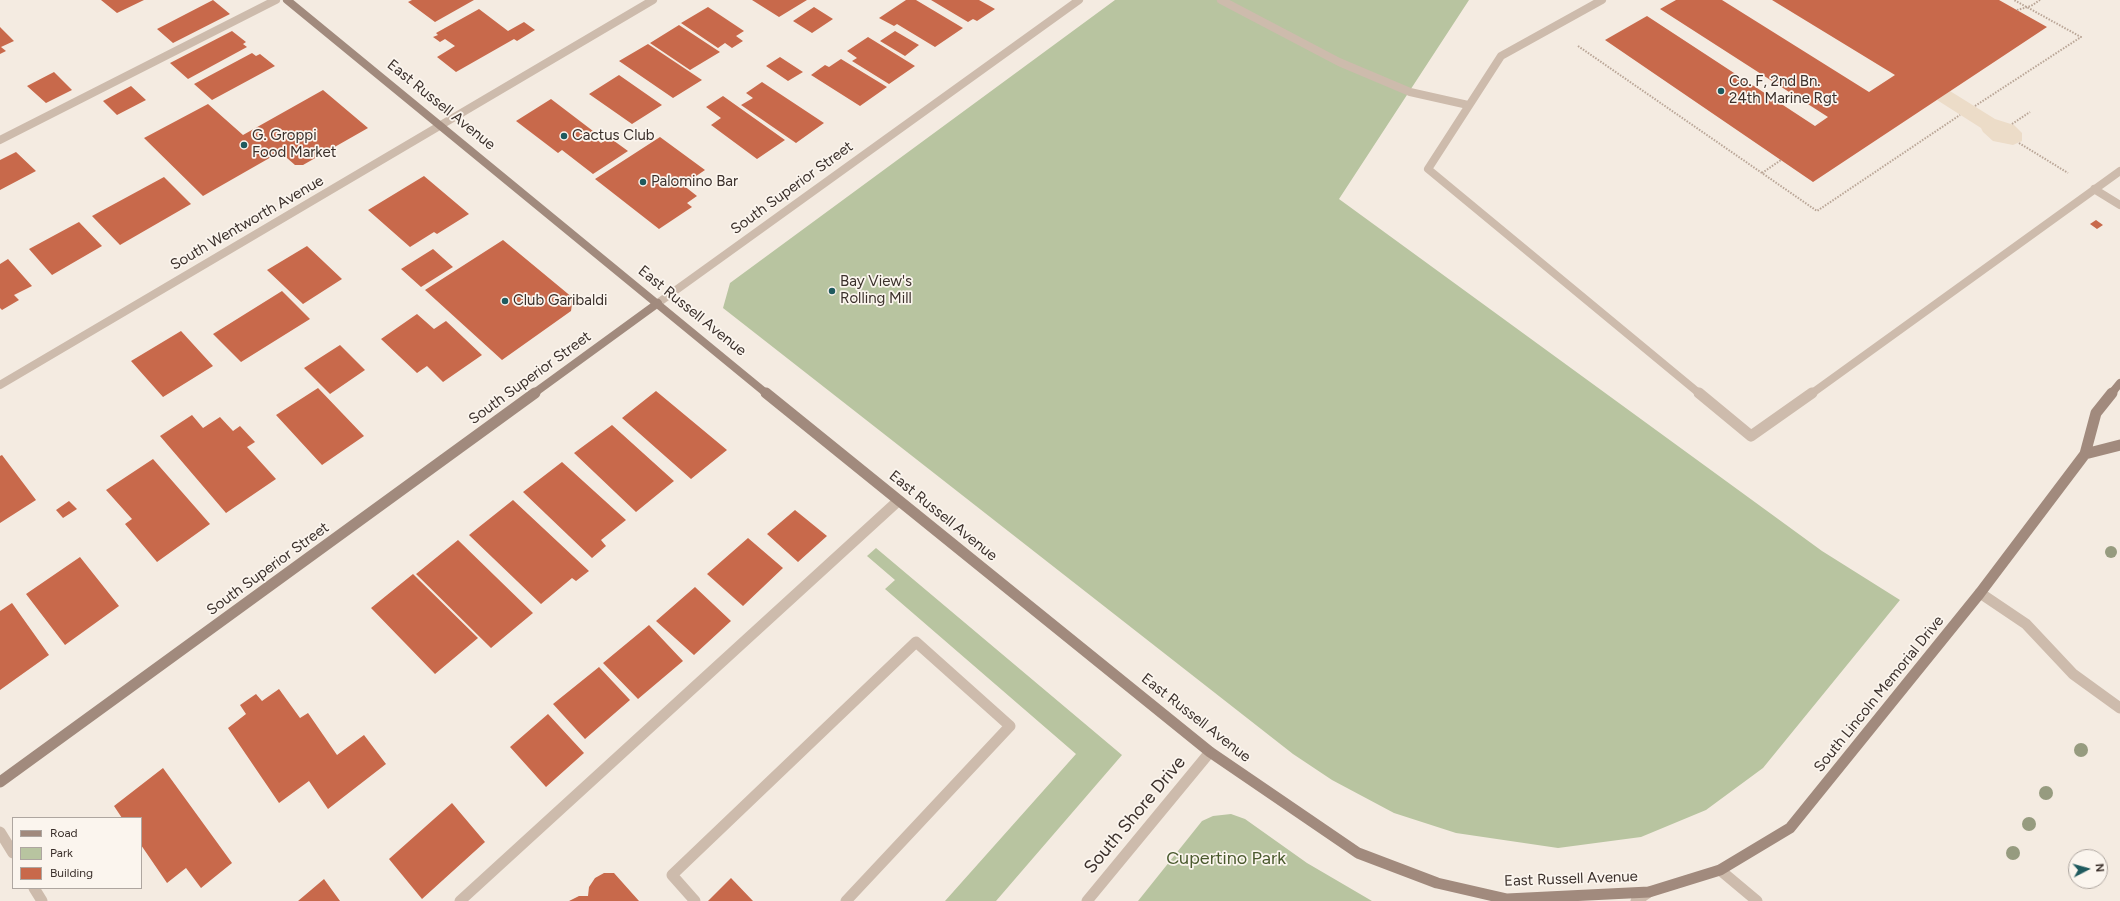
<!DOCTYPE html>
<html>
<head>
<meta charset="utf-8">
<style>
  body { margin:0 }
  #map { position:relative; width:2120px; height:901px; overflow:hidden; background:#f4ebe1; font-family:Figtree,sans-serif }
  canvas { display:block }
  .legend { position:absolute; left:12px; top:817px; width:130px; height:72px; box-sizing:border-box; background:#fbf5ee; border:1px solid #aea6a0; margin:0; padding:5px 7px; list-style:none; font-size:12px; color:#3b302b }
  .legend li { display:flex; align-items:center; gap:8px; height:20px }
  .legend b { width:20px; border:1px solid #aea6a0 }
  .north { position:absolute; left:2068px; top:849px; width:40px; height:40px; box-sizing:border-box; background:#fbf5ee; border:1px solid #aea6a0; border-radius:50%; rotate:84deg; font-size:11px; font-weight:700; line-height:16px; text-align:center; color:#3b302b }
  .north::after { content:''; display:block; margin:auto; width:14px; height:18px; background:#1f5a5e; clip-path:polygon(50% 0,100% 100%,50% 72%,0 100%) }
</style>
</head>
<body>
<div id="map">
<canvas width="2120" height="901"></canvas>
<ul class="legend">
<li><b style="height:5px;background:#a18a7d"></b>Road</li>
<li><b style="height:11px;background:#b8c4a0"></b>Park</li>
<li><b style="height:11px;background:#c8694b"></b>Building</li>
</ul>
<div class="north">N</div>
</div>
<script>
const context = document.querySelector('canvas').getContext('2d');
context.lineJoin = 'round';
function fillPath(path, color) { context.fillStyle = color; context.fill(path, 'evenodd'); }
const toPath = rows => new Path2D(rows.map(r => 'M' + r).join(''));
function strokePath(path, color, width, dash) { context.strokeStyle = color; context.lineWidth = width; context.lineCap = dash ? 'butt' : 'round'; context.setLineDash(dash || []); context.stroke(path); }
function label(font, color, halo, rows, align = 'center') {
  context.font = font + ' Figtree,sans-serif'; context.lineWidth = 3.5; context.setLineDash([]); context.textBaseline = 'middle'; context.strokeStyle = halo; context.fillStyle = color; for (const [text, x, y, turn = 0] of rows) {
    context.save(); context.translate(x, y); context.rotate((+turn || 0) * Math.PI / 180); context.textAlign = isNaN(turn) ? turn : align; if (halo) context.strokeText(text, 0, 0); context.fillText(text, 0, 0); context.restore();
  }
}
const green = toPath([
  [1115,0,1469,0,1339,199,1822,551,1900,600,1763,768,1706,810,1641,837,1558,848,1456,833,1394,813,1332,780,1293,754,723,308,730,283],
  [876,548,1122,755,996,901,945,901,1076,754,885,589,895,580,867,556],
  [1231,814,1245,819,1307,863,1372,901,1138,901,1202,821,1213,816]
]);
const plaza = toPath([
  [1950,91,1995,119,2014,125,2022,133,2022,141,2013,145,1993,141,1983,132,1981,128,1937,100]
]);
const building = toPath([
  [101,0,144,0,117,13],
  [213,0,230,14,173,43,157,29],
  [412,0,474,0,435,22,408,2],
  [752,0,807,0,779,17],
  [906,0,916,0,963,28,935,47,897,24,894,26,879,18],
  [931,0,979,0,995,9,977,21,973,19,968,22],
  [1676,0,1722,0,1869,92,1895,75,1772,0,1999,0,2047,27,1813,182,1605,40,1647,16,1815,126,1828,117,1660,9],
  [708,7,744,31,736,36,743,41,732,48,725,43,718,48,681,23],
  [814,7,833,19,812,33,793,21],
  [479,9,508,31,524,22,535,30,517,41,514,39,456,72,437,57,455,46,445,39,440,42,433,37,438,35,436,33],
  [679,25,720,52,690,70,650,43],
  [0,27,14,41,1,47,6,51,0,54],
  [232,31,246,42,243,44,247,47,188,79,170,63],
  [895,31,919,45,905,56,880,41],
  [868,37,915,66,889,84,852,61,857,58,847,51],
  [648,44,702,80,673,98,619,61],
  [252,53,256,56,260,54,275,66,212,100,194,84],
  [780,57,803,72,788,81,766,66],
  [841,59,887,87,860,106,811,75,825,65,829,67],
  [54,72,72,90,46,103,27,86],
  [619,75,662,105,632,124,589,94],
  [762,82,824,123,796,143,741,105,753,98,746,93],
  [131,86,146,100,117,115,103,101],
  [323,90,368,128,303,165,295,165,280,152,203,196,144,138,208,104,243,135],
  [723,96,785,140,757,159,711,125,721,118,706,107],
  [551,99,593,131,589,133,601,143,610,138,628,151,593,174,562,150,558,153,516,121],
  [660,137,705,170,683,185,697,196,687,203,692,207,659,229,595,179],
  [16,152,36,171,0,190,0,160],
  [424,176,469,214,437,234,434,232,410,247,368,210],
  [164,177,191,204,120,245,92,216],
  [2096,220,2103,225,2097,229,2090,224],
  [79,222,102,246,52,275,29,249],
  [503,240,573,298,571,311,502,360,425,290],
  [307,246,342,279,303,304,267,270],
  [433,249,453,267,421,287,401,269],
  [8,259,32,286,14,295,19,300,2,310,0,308,0,264],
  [282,291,310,319,241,362,213,334],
  [417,314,434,329,446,321,482,355,443,382,427,366,417,373,381,339],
  [181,331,213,366,163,397,131,361],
  [340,345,365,370,330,394,304,368],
  [318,388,364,436,322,465,276,415],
  [656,391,727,450,691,479,622,418],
  [192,415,203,428,220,417,233,431,240,426,255,442,247,447,276,479,226,513,160,436],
  [612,425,674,481,636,512,574,453],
  [2,455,36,500,0,523,0,456],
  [153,459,210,524,157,562,125,524,132,519,106,490],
  [562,462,626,520,601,540,606,546,592,558,523,492],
  [513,500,589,571,576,581,572,578,541,604,469,535],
  [69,501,77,509,63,518,56,510],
  [795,510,827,536,798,562,767,534],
  [748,538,783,568,743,606,707,574],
  [458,540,533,613,491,648,416,574],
  [80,557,119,606,65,645,26,594],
  [413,574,478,638,435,674,371,608],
  [695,587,731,621,694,655,656,621],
  [12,603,49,655,0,690,0,611],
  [649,625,683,661,638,699,603,663],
  [599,667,630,700,585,739,553,704],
  [279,689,300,718,308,713,337,755,364,735,386,764,328,809,309,781,279,803,228,728,246,714,240,705,256,694,262,701],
  [548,714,584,753,546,787,510,747],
  [163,768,232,863,201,888,186,868,167,883,141,845,141,818,122,818,114,806],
  [452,803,485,842,422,899,389,859],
  [604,873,614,873,639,901,569,901,579,896,588,896,589,887,595,878],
  [731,878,753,901,708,901],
  [324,879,340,901,298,901]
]);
const path = toPath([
  [2017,10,2031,6,2040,0],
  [1578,46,1817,211,1960,115],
  [1975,106,2081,37,2014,0],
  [2012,124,2030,112],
  [2019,143,2068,173],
  [1762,173,1781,160]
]);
const laneFar1 = toPath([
  [1221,0,1339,62,1410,92,1468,105],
  [1602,0,1501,56,1428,169,1700,394],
  [0,140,276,0],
  [2094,189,2120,205],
  [1811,394,2120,171]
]);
const lane = toPath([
  [1699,393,1751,436,1812,393],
  [1980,593,2026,624,2073,674,2120,708],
  [1720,870,1757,901],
  [460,901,898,501],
  [695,901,672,875,916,642,1010,726,846,901]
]);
const streetFar1 = toPath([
  [658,303,1079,0],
  [0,385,653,0]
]);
const street = toPath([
  [0,832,13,853],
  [34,888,42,901],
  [1087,901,1210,752],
  [1636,901,1649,892]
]);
const secondaryFar1 = toPath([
  [287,0,767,394],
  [533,394,658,303],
  [2111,394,2120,383]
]);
const secondary = toPath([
  [766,393,1210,752,1358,853,1437,883,1507,899,1649,892,1720,870,1790,828,1980,593,2085,454,2096,413,2112,393],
  [2085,454,2120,445],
  [0,782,535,393]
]);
const trees = [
  [2111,552,6],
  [2081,750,7],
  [2046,793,7],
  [2029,824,7],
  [2013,853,7]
];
const markers = [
  [1721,91,4,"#1f5a5e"],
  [564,136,4,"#1f5a5e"],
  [244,145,4,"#1f5a5e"],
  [643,182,4,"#1f5a5e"],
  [832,291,4,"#1f5a5e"],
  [505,301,4,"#1f5a5e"]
];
const poiNames = [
  ["Co. F, 2nd Bn.",1729,82],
  ["24th Marine Rgt",1729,99],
  ["G. Groppi",252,136],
  ["Food Market",252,153],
  ["Cactus Club",572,136],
  ["Palomino Bar",651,182],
  ["Bay View's",840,282],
  ["Rolling Mill",840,299],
  ["Club Garibaldi",513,301]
];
const streetNames = [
  ["East Russell Avenue",441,105,39],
  ["South Superior Street",792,188,-36],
  ["South Wentworth Avenue",247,223,-30],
  ["East Russell Avenue",692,311,39],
  ["South Superior Street",530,378,-36],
  ["East Russell Avenue",943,516,39],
  ["South Superior Street",268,569,-36],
  ["South Lincoln Memorial Drive",1879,694,-51],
  ["East Russell Avenue",1196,718,38],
  ["East Russell Avenue",1571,879,-2]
];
const nearStreetnames = [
  ["South Shore Drive",1135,815,-50]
];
const nearParknames = [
  ["Cupertino Park",1226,859]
];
fillPath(green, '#b8c4a0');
fillPath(plaza, '#ecdcc8');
fillPath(building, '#c8694b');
strokePath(path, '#b9a596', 2, [1.5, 1.5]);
strokePath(laneFar1, '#cdbbac', 8);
strokePath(lane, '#cdbbac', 11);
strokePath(streetFar1, '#cdbbac', 8);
strokePath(street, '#cdbbac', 11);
strokePath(secondaryFar1, '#a18a7d', 8);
strokePath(secondary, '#a18a7d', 11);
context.fillStyle = '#969b7f';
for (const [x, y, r] of trees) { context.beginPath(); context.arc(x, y, r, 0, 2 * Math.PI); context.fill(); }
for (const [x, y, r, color] of markers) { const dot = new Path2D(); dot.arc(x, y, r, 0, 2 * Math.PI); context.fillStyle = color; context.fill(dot); strokePath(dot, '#fbf5ee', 1.5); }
label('15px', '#3b302b', '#fbf5ee', poiNames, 'left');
label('15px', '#3b302b', '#fbf5ee', streetNames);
label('18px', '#3b302b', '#fbf5ee', nearStreetnames);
label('18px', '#4a5a2e', '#fbf5ee', nearParknames);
</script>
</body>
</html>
